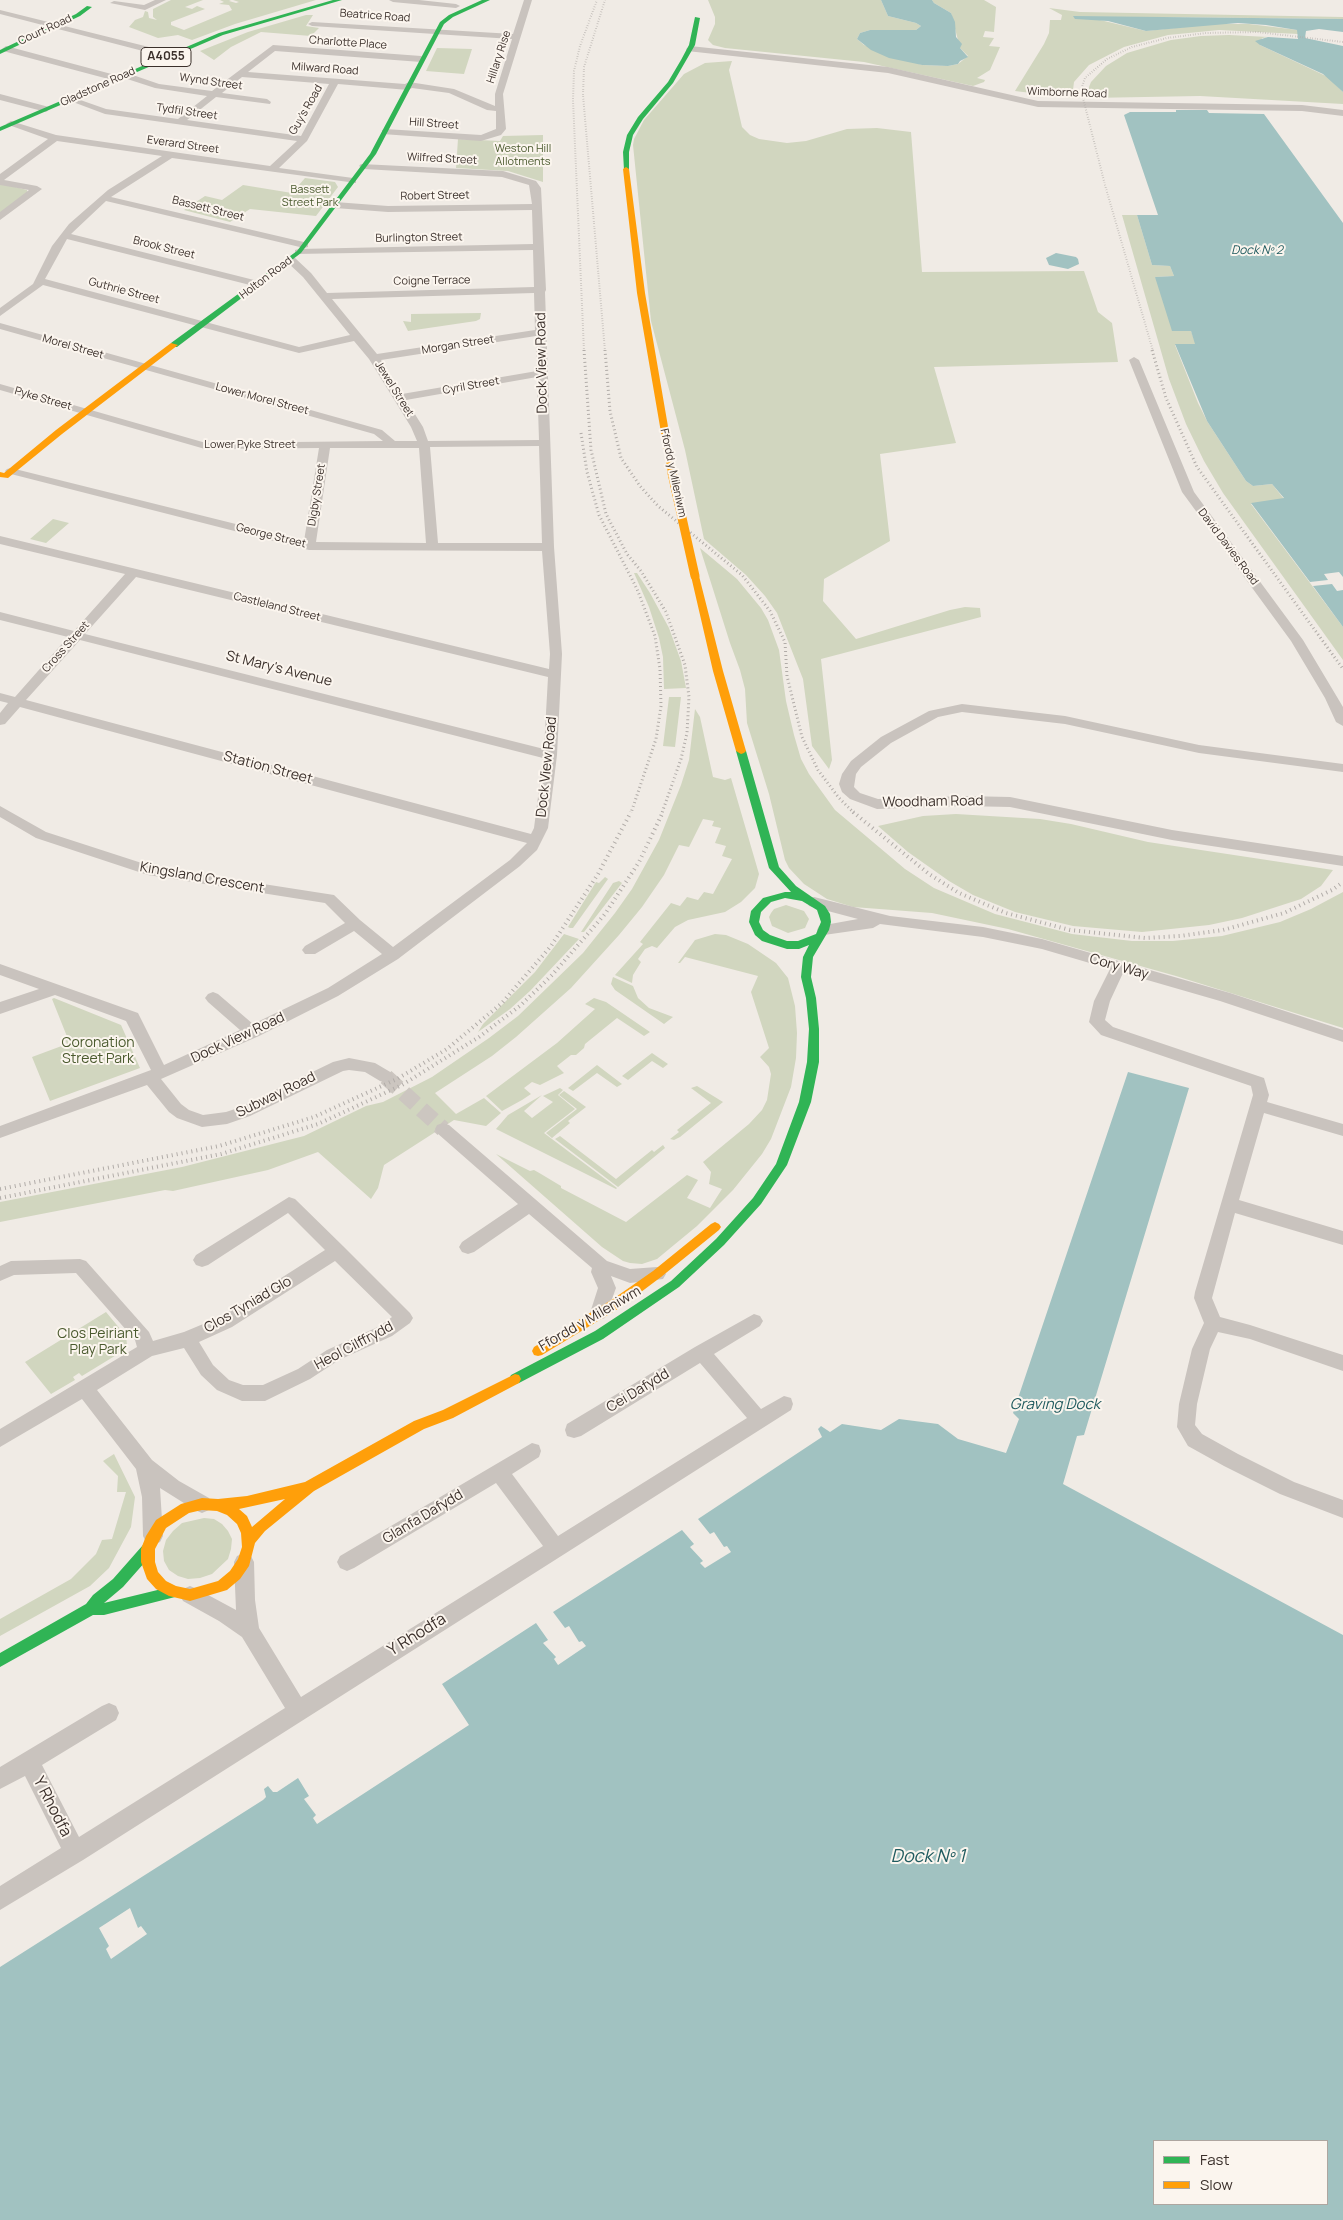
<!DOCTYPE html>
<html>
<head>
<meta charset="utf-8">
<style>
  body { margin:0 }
  #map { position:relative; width:1343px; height:2220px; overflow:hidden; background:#f0ebe5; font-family:Manrope,sans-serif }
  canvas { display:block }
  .legend { position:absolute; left:1153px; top:2140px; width:175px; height:65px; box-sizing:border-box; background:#fbf5ee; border:1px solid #aea6a0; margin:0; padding:6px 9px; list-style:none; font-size:15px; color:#3b302b }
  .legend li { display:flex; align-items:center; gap:10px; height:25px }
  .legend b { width:25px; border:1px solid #aea6a0 }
</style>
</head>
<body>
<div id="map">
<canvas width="1343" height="2220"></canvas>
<ul class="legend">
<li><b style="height:6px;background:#30b455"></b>Fast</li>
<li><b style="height:6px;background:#ff9f0a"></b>Slow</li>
</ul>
</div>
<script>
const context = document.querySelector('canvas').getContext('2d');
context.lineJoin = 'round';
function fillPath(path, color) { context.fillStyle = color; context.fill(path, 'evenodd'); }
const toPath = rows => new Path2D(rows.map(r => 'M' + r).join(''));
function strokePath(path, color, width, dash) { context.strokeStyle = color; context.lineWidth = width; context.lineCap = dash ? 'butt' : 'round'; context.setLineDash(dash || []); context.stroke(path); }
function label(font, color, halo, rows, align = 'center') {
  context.font = font + ' Manrope,sans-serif'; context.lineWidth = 4; context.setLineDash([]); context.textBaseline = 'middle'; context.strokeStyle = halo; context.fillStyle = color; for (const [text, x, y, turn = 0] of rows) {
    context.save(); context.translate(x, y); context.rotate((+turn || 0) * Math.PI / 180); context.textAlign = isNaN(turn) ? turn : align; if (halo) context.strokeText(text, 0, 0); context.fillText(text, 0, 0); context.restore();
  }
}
const green = toPath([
  [171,0,203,0,185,7,192,9,197,6,205,9,171,22,171,25,184,30,232,10,229,5,219,4,224,2,220,0,231,0,229,1,236,3,239,2,233,0,316,0,235,24,192,40,178,35,158,38,129,27,135,20,143,17,145,11,148,12,149,18,157,20,153,17,153,9],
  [708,0,881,0,888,16,916,23,921,26,916,30,870,30,860,33,857,39,864,45,922,65,948,66,958,64,968,56,960,48,951,13,934,3,932,0,984,0,996,7,994,32,985,31,983,37,994,38,989,46,1000,47,990,70,977,78,985,80,984,82,973,86,864,62,725,48,713,45,708,40,715,24,715,17],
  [1049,8,1080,12,1343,17,1343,19,1162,17,1100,20,1146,31,1213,24,1249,24,1298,30,1298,34,1219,30,1168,35,1124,47,1089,65,1074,82,1072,98,1015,91,1044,44,1049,33,1050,20,1061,20,1062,15],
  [306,15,313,15,306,26,319,28,311,36,261,32,231,47,214,60,200,51,248,32],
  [1229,35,1268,37,1262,38,1260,45,1328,77,1343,92,1343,104,1200,96,1089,98,1089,87,1091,82,1106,66,1127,53,1171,40,1201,36],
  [437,48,472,49,464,74,426,71],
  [732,61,729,70,742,127,750,135,759,139,787,143,806,141,847,129,877,128,911,132,922,272,1084,271,1098,312,1112,323,1118,362,934,367,956,443,880,454,890,541,824,579,823,601,856,639,950,610,965,607,980,608,981,617,821,659,832,760,829,769,812,746,803,679,777,613,765,596,746,575,704,539,685,450,651,321,633,145,634,139,644,120,684,74,705,63],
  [543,135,543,182,508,171,456,168,458,139,500,141,503,136],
  [305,178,335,182,338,187,316,216,250,209,230,222,184,210,205,196,222,200,243,185,292,193],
  [0,183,27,190,27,193,0,214],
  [1122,215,1137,215,1152,265,1170,266,1174,276,1155,277,1191,331,1196,344,1175,345,1198,403,1207,421,1246,481,1253,486,1272,484,1284,499,1251,504,1343,627,1343,660,1223,493,1204,461,1186,424,1169,379],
  [481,313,480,319,476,321,408,331,403,321,411,322,411,314],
  [53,519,69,523,46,543,30,539],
  [700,548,737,579,761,608,768,620,779,650,786,701,794,735,801,759,809,774,835,810,905,869,934,888,995,914,1072,934,1132,941,1173,941,1222,936,1280,922,1311,909,1343,892,1343,1028,1176,976,1008,929,932,913,853,907,827,899,804,884,789,868,785,860,769,794,747,723,745,689,740,670,730,643],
  [634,573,637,573,650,593,669,628,681,661,686,688,664,689,663,657,659,638,649,607],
  [669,697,681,697,675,747,663,746],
  [695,709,700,717,713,777,725,780,731,778,759,874,755,888,741,902,725,912,688,920,675,927,657,948,652,946,645,949,638,959,641,962,633,975,632,983,615,975,643,944,640,942,671,903,680,906,687,897,698,900,704,892,713,894,732,859,722,856,726,846,715,843,721,828,712,826,714,821,703,819,689,847,679,845,664,875,642,907,619,935,571,988,516,1037,492,1056,435,1093,456,1114,484,1098,501,1113,486,1126,454,1120,384,1165,378,1188,371,1199,318,1152,268,1170,173,1191,165,1190,0,1222,0,1202,182,1167,304,1136,366,1106,383,1102,432,1077,489,1038,518,1016,583,953,615,913,632,889,659,840,681,785,689,760],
  [956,814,1040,819,1071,824,1148,842,1333,870,1321,886,1301,899,1242,918,1209,925,1142,932,1073,926,1015,912,973,895,949,881,908,852,878,826,923,816],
  [605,877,608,879,573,928,570,928,568,927,596,882,599,883],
  [619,881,622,883,584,932,581,932,613,883],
  [786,905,804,911,809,919,805,928,788,933,772,926,769,917,771,913,774,909],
  [564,934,579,939,530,991,510,1009,478,1032,483,1024,535,972],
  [715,934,726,935,748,944,776,963,788,978,795,1006,797,1033,796,1058,791,1087,771,1139,762,1154,733,1190,697,1226,657,1259,642,1264,630,1263,623,1261,602,1247,496,1154,530,1171,534,1170,541,1174,561,1186,561,1188,626,1222,687,1175,698,1180,687,1198,710,1208,722,1189,709,1184,711,1172,703,1162,749,1124,762,1110,767,1100,771,1074,769,1067,760,1057,769,1048,751,992,758,976,685,957,680,963,678,963,695,940],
  [613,977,633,986,638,998,649,1008,673,1017,664,1024,615,990,611,984],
  [54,998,121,1025,140,1068,50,1101,32,1057,67,1044,65,1040,68,1039,52,999],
  [594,998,606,1002,650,1032,644,1036,617,1018,585,1044,584,1048,576,1055,571,1055,557,1066,564,1073,540,1085,532,1082,524,1088,531,1094,522,1100,502,1111,486,1096,557,1043,595,1009,585,1004],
  [652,1053,668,1064,663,1068,652,1061,628,1080,622,1076],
  [597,1065,622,1084,617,1087,597,1073,573,1091,568,1088],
  [697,1086,723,1102,680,1137,674,1140,670,1139,679,1132,677,1130,711,1103,691,1088],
  [560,1088,563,1090,558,1095,575,1109,544,1133,617,1188,616,1189,496,1129,508,1115,542,1095,524,1111,532,1118,553,1102,543,1096],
  [564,1091,586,1107,568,1121,570,1123,552,1138,546,1133,577,1109,559,1095],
  [560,1136,616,1179,652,1150,654,1152,663,1145,665,1148,618,1187,555,1139],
  [106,1312,126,1336,127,1345,118,1354,82,1376,79,1373,73,1377,75,1380,51,1394,25,1362],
  [114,1454,135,1497,131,1527,109,1568,90,1586,0,1636,0,1619,71,1579,96,1554,102,1540,112,1539,126,1492,117,1492,118,1476,103,1461],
  [204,1518,214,1519,222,1524,228,1531,232,1539,231,1549,228,1559,212,1574,200,1578,188,1579,178,1576,169,1570,164,1561,163,1551,166,1540,173,1531,182,1523]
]);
const water = toPath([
  [881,0,932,0,934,3,951,13,955,22,956,37,962,44,960,48,968,57,960,61,958,64,948,66,922,65,889,58,871,50,857,39,860,33,870,30,916,30,921,26,916,23,888,16],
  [1073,16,1343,19,1343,32,1319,29,1306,31,1305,38,1343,46,1343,92,1323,74,1260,45,1255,41,1268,37,1298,39,1297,30,1266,25,1238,23,1146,31,1108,21,1075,19],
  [1176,110,1207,110,1209,113,1264,114,1343,223,1343,577,1339,572,1324,574,1328,580,1310,582,1251,503,1284,498,1272,484,1253,486,1246,481,1207,421,1175,344,1195,344,1191,331,1172,331,1155,277,1174,276,1170,266,1152,265,1137,215,1158,215,1124,115,1130,112,1176,112],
  [1056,253,1076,257,1078,259,1079,264,1068,269,1049,265,1046,258],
  [1332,584,1337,591,1343,590,1343,627,1313,586],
  [1128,1072,1189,1088,1084,1435,1077,1436,1063,1484,1343,1635,1343,2220,0,2220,0,1967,263,1800,266,1797,264,1789,268,1786,273,1792,277,1792,298,1778,309,1796,304,1799,316,1815,313,1818,317,1824,469,1725,442,1684,536,1623,548,1640,543,1643,556,1657,554,1659,558,1665,586,1646,582,1641,579,1642,569,1626,565,1628,553,1612,682,1530,694,1544,690,1547,703,1561,700,1563,705,1568,731,1552,727,1546,724,1547,714,1532,710,1534,698,1519,822,1437,818,1429,821,1426,830,1432,842,1424,881,1430,899,1419,938,1424,958,1439,1006,1453,1019,1419,1013,1413],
  [1154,2141,1327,2141,1327,2204,1154,2204]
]);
const pier = toPath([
  [130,1908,138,1928,141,1926,147,1934,111,1959,106,1949,109,1946,99,1928]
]);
const streetTunnel = toPath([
  [386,1077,443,1129]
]);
const street = toPath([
  [155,0,166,0,145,10,110,3,114,1,144,5,155,0],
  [389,0,419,0,456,4,460,6,456,8,393,2,389,0],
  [524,0,532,0,503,94,506,129,501,135,481,141,382,134,382,130,385,129,481,135,496,129,496,111,487,110,449,93,412,88,408,90,338,84,307,141,279,168,353,178,356,179,356,183,172,158,111,197,308,243,308,247,304,248,106,201,71,234,262,282,262,286,258,287,67,239,45,279,299,347,350,335,303,277,287,262,287,258,295,258,311,273,327,293,534,287,533,250,295,254,295,250,299,249,533,244,532,210,388,212,335,208,330,205,335,202,388,206,532,204,529,185,502,177,364,169,359,166,361,164,503,171,536,181,541,188,546,290,545,292,554,547,562,654,557,755,548,828,537,850,520,866,398,959,338,996,259,1036,161,1079,181,1104,189,1110,203,1115,226,1112,238,1108,333,1062,349,1058,375,1063,392,1073,394,1077,392,1081,386,1083,380,1081,365,1072,349,1070,343,1071,250,1116,227,1124,202,1127,177,1118,169,1112,147,1085,0,1138,0,1126,151,1070,126,1021,55,995,0,1014,0,1002,39,989,0,975,0,964,138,1013,164,1065,240,1030,208,1002,205,998,208,994,213,992,218,994,253,1024,328,988,382,954,354,931,315,954,305,954,302,950,305,946,345,923,325,903,148,875,36,838,0,817,0,806,46,832,154,867,334,895,360,920,393,947,510,860,527,843,20,707,5,724,0,725,0,713,8,703,0,701,0,693,15,697,68,637,0,620,0,612,74,631,125,574,0,544,0,536,549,669,550,654,542,551,309,550,7,473,5,471,7,469,11,468,304,541,319,448,205,449,0,390,0,384,206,443,383,441,374,434,0,329,0,323,382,430,395,441,417,441,411,427,369,359,354,341,299,353,43,285,0,316,0,308,33,284,52,246,69,224,108,190,162,156,57,141,4,180,37,186,42,189,0,220,0,212,29,190,0,185,0,174,48,139,6,124,11,121,56,135,270,166,297,141,105,114,65,99,69,96,106,109,178,119,207,96,155,88,121,77,121,73,127,73,159,84,212,91,273,45,421,56,425,59,421,62,275,51,248,72,405,84,409,82,454,89,495,106,495,94,512,39,312,26,308,24,312,22,513,34,524,0],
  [242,77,329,84,301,136,187,120,216,97,270,104,271,102,267,99,222,93,242,77],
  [534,293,535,330,377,354,332,299,534,293],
  [536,336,537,371,402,394,381,360,536,336],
  [537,377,539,440,428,441,423,427,406,400,537,377],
  [539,446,542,543,438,543,430,447,539,446],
  [330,448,419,448,426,543,316,542,330,448],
  [136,577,548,677,544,749,85,634,136,577],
  [80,640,543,758,534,828,531,834,26,700,80,640],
  [0,10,173,53,174,55,170,58,0,14,0,10],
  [6,46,119,76,120,78,116,81,3,51,2,49,6,46],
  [690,46,888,67,1038,101,1302,105,1343,110,1343,116,1302,111,1038,107,888,73,687,51,686,49,690,46],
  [0,94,49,107,50,109,46,112,0,100,0,94],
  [1134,357,1139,360,1194,492,1303,640,1343,707,1343,726,1336,722,1325,698,1291,641,1182,492,1129,360,1134,357],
  [962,704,1065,716,1199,745,1343,764,1343,772,1199,753,1065,724,962,712,938,717,891,743,861,767,856,774,854,787,860,793,878,799,964,796,1010,797,1172,830,1343,856,1343,866,1172,840,1010,807,964,806,877,809,850,799,842,792,839,784,842,774,851,761,881,737,929,711,962,704],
  [814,897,890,916,983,927,1042,939,1230,993,1343,1030,1343,1042,1220,1001,1123,973,1110,1001,1105,1020,1113,1027,1264,1078,1269,1095,1267,1102,1343,1124,1343,1136,1264,1113,1239,1200,1343,1231,1343,1245,1235,1213,1212,1298,1220,1317,1250,1325,1343,1355,1343,1371,1250,1339,1218,1332,1210,1349,1197,1404,1195,1425,1202,1434,1238,1454,1294,1482,1343,1500,1343,1518,1280,1494,1224,1466,1188,1446,1177,1427,1179,1404,1192,1349,1204,1323,1194,1298,1195,1292,1253,1095,1251,1086,1101,1035,1089,1022,1094,1001,1110,969,1042,949,983,937,880,924,873,928,824,935,819,934,817,930,819,926,858,919,809,906,807,902,809,898,814,897],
  [443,1123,449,1125,607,1261,630,1269,657,1267,663,1269,666,1274,663,1279,630,1283,611,1276,616,1288,605,1318,599,1320,593,1318,590,1313,598,1288,591,1272,592,1268,529,1214,474,1252,468,1254,462,1252,459,1247,462,1242,518,1204,437,1133,435,1129,437,1125,443,1123],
  [289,1197,295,1199,343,1246,410,1313,413,1318,410,1323,392,1336,339,1360,310,1379,265,1401,242,1401,217,1390,201,1375,184,1348,152,1356,97,1390,152,1460,179,1481,209,1498,212,1504,209,1510,202,1513,195,1510,160,1488,163,1536,160,1542,153,1545,146,1542,143,1536,142,1497,136,1469,82,1399,0,1447,0,1429,137,1347,135,1340,76,1273,14,1275,0,1281,0,1266,11,1261,80,1259,86,1261,149,1332,153,1341,184,1332,220,1317,325,1250,288,1213,208,1265,202,1267,196,1265,193,1260,196,1255,289,1197],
  [335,1261,392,1317,380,1326,327,1350,298,1369,263,1385,243,1385,229,1380,213,1365,199,1342,232,1327,335,1261],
  [754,1314,760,1316,763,1321,760,1326,714,1354,761,1409,784,1396,791,1398,793,1404,791,1410,83,1860,0,1910,0,1886,61,1848,25,1776,0,1789,0,1767,102,1706,109,1703,116,1706,119,1713,116,1720,42,1765,79,1837,285,1708,242,1637,219,1621,183,1601,180,1595,183,1589,190,1586,197,1589,236,1610,234,1562,237,1556,244,1553,251,1556,254,1562,255,1600,259,1628,301,1697,543,1546,496,1483,354,1568,347,1571,340,1568,337,1562,340,1556,532,1443,539,1445,541,1451,539,1457,512,1474,558,1536,747,1418,700,1363,581,1436,574,1438,567,1436,565,1430,567,1424,695,1347,754,1314]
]);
const fast = toPath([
  [333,0,342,0,223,35,0,131,0,127,219,33,333,0],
  [482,0,490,0,453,17,444,24,376,154,301,253,177,347,171,347,171,343,297,251,370,154,440,22,449,15,482,0],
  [87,6,92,7,80,16,0,54,0,50,76,14,87,6],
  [695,17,700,18,695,45,673,83,643,119,633,135,629,152,629,169,624,170,623,152,627,135,638,117,668,82,681,60,689,45,695,17],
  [741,748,746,751,779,867,796,886,825,906,830,914,831,922,829,930,813,957,811,977,816,998,819,1029,819,1062,811,1102,787,1165,761,1204,724,1245,679,1287,603,1339,519,1383,515,1384,511,1383,509,1379,511,1375,595,1331,671,1281,716,1239,753,1198,776,1164,799,1102,807,1062,809,1029,806,998,801,977,803,957,809,945,799,949,787,949,762,941,755,935,749,922,751,911,763,898,785,892,791,892,769,868,736,751,741,748],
  [785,898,802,901,817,910,821,922,816,934,798,941,787,941,770,935,763,930,759,922,761,912,771,902,785,898],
  [148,1543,153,1545,155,1549,153,1553,123,1587,104,1603,174,1586,179,1588,181,1592,179,1596,104,1615,93,1615,0,1667,0,1653,86,1604,93,1595,113,1579,143,1545,148,1543]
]);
const slow = toPath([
  [626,167,629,169,645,293,676,473,672,475,668,473,637,293,623,169,626,167],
  [171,343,178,345,62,434,8,478,0,477,0,472,4,473,56,430,171,343],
  [695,573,699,576,723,671,746,751,744,753,741,754,736,751,713,671,691,576,695,573],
  [715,1222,719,1224,721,1227,719,1230,661,1277,621,1307,542,1355,538,1356,534,1355,532,1351,534,1347,613,1299,653,1271,711,1224,715,1222],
  [515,1374,519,1375,521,1379,519,1383,453,1418,424,1429,314,1491,265,1531,255,1543,249,1566,240,1579,227,1590,190,1601,169,1596,156,1589,147,1579,141,1562,141,1549,146,1536,156,1520,181,1504,202,1498,218,1499,247,1496,305,1482,414,1421,443,1410,515,1374],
  [285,1499,252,1527,247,1516,239,1509,285,1499],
  [202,1510,217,1511,227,1515,237,1524,241,1533,242,1547,238,1559,230,1571,218,1581,190,1589,176,1586,166,1581,158,1572,155,1562,155,1549,166,1528,189,1513,202,1510]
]);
const railFar2 = toPath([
  [584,351,573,100,574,71,580,46,597,0],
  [605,351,583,95,584,67,605,0],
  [1153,351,1105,185,1081,90,1085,78,1107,59,1132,47,1167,38,1206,33,1257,32,1343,42]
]);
const railFar1 = toPath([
  [584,350,591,450,606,514,627,554,641,571,666,612,685,665,689,697,687,733,681,759,662,813],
  [605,350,610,411,621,458,640,486,658,506,742,575,770,611,785,642,787,676,802,737,818,770,839,798,854,813],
  [1152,350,1166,398,1197,467,1343,669],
  [581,433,587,472,599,515,637,589,655,636,660,669,661,706,656,739,631,813]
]);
const rail = toPath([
  [853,812,929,874,959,893,1006,913,1070,930,1145,938,1180,936,1223,930,1284,913,1332,890,1343,882],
  [0,1189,219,1146,314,1117,397,1079,447,1049,502,1003,551,946,598,874,631,812],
  [0,1198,221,1154,318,1124,402,1085,479,1037,521,1005,552,975,605,914,639,862,663,812]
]);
const slowBridge = toPath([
  [672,473,695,576]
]);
const farStreetnames = [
  ["Beatrice Road",375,16,4],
  ["Court Road",45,30,-25],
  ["Charlotte Place",348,43,4],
  ["Hillary Rise",499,57,-72],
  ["Milward Road",325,69,4],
  ["Wynd Street",211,82,8],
  ["Gladstone Road",98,87,-24],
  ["Wimborne Road",1067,93,2],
  ["Guy's Road",306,110,-60],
  ["Tydfil Street",187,112,8],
  ["Hill Street",434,124,4],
  ["Everard Street",183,145,8],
  ["Wilfred Street",442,159,3],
  ["Robert Street",435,196,-1],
  ["Bassett Street",208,209,14],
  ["Burlington Street",419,238,-1],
  ["Brook Street",164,248,14],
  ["Holton Road",266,278,-37],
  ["Coigne Terrace",432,281,-1],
  ["Guthrie Street",124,291,15],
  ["Morgan Street",458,345,-9],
  ["Morel Street",73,347,16],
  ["Cyril Street",471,386,-10],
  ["Jewel Street",394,389,58],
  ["Pyke Street",43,399,16],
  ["Lower Morel Street",262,399,15],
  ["Lower Pyke Street",250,445],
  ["Ffordd y Mileniwm",673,473,78],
  ["Digby Street",317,495,-81],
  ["George Street",271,536,14],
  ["David Davies Road",1228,547,53],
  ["Castleland Street",277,607,14],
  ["Cross Street",66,647,-48]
];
const farParknames = [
  ["Weston Hill",523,149],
  ["Allotments",523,162],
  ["Bassett",310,190],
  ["Street Park",310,203]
];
const shields = [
  [166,57,50]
];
const shieldNames = [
  ["A4055",166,57]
];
const farWaternames = [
  ["Dock Nº 2",1257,251]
];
const streetNames = [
  ["Dock View Road",542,363,-91],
  ["St Mary's Avenue",279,669,14],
  ["Dock View Road",547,767,-84],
  ["Station Street",268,768,15],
  ["Woodham Road",933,802,-1],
  ["Kingsland Crescent",202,878,10],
  ["Cory Way",1119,967,16],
  ["Dock View Road",238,1038,-25],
  ["Subway Road",276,1095,-26],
  ["Clos Tyniad Glo",248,1305,-30],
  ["Ffordd y Mileniwm",590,1319,-30],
  ["Heol Cilffrydd",354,1346,-28],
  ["Cei Dafydd",638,1391,-31],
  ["Glanfa Dafydd",423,1517,-31]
];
const parkNames = [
  ["Coronation",98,1043],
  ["Street Park",98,1059],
  ["Clos Peiriant",98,1334],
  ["Play Park",98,1350]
];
const waterNames = [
  ["Graving Dock",1055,1405]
];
const nearStreetnames = [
  ["Y Rhodfa",417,1635,-32],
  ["Y Rhodfa",52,1807,63]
];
const nearWaternames = [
  ["Dock Nº 1",928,1857]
];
fillPath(green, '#d1d6bf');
fillPath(water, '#a1c2c1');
fillPath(pier, '#f0ebe5');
strokePath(streetTunnel, '#ccc6c0', 16, [16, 8]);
fillPath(street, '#c9c3be');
fillPath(fast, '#30b455');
fillPath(slow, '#ff9f0a');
strokePath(railFar2, '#b1aca8', 2, [0.5, 2]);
strokePath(railFar1, '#b1aca8', 3, [1, 3]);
strokePath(rail, '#b1aca8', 4, [1, 4]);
strokePath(slowBridge, '#ff9f0a', 9);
label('11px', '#3b302b', '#fbf5ee', farStreetnames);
label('11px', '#4a5a2e', '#fbf5ee', farParknames);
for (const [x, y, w] of shields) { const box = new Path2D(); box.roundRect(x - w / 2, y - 9.5, w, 19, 4); context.fillStyle = '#fbf5ee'; context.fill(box); strokePath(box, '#3b302b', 1); }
label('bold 12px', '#3b302b', null, shieldNames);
label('italic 12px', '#1f5a5e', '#fbf5ee', farWaternames);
label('14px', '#3b302b', '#fbf5ee', streetNames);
label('14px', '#4a5a2e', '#fbf5ee', parkNames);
label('italic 15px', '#1f5a5e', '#fbf5ee', waterNames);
label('16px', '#3b302b', '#fbf5ee', nearStreetnames);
label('italic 18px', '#1f5a5e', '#fbf5ee', nearWaternames);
</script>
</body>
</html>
